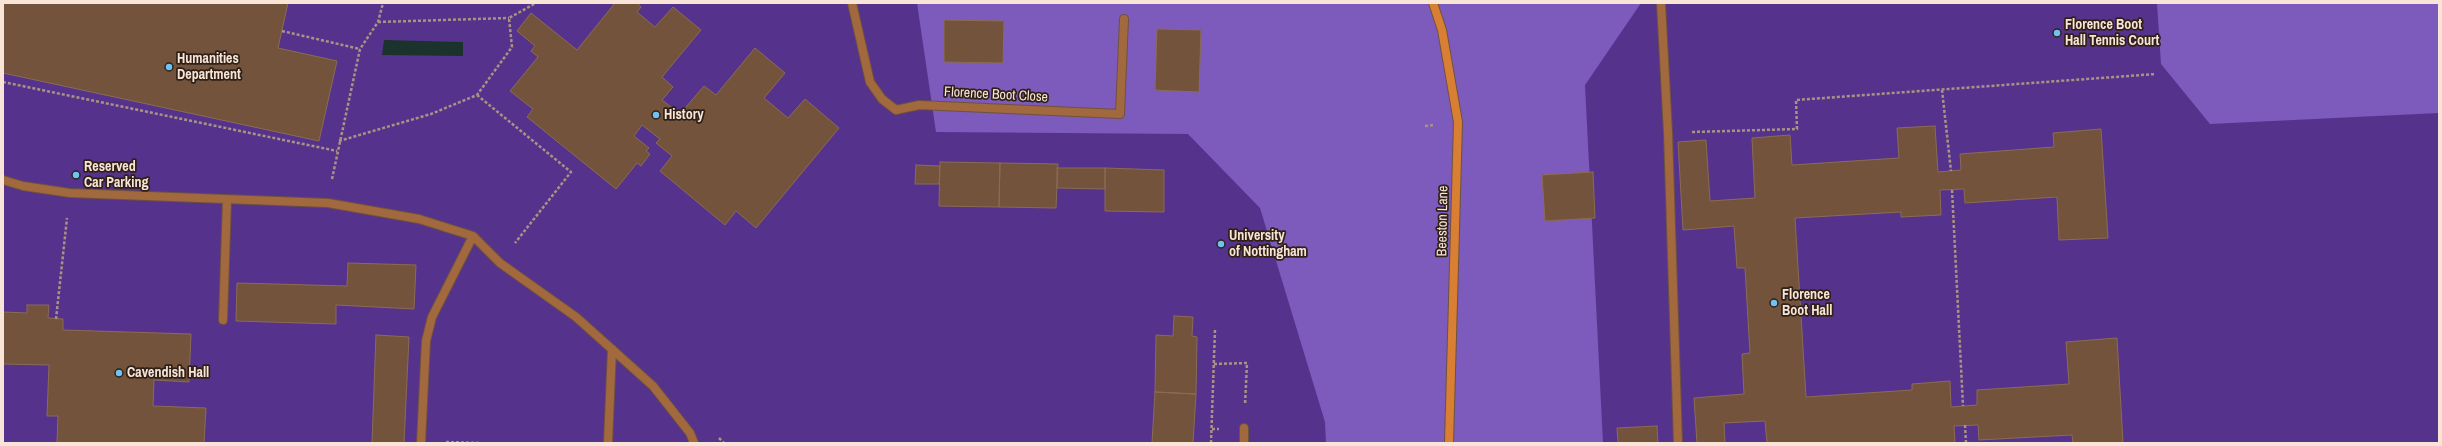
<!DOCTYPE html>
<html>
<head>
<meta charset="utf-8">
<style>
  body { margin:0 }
  #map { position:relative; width:2442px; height:446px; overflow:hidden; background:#543620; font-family:"Archivo Narrow",sans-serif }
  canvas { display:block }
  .frame { position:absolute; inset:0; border:4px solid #f8e5d7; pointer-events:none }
</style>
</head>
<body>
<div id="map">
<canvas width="2442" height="446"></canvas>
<div class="frame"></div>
</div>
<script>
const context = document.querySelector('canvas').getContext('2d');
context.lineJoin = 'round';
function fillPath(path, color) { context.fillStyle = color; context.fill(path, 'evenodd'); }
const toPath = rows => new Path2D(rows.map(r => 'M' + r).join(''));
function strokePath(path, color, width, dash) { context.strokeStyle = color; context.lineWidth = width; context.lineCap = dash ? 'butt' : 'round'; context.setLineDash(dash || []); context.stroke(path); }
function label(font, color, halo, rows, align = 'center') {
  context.font = font + ' "Archivo Narrow",sans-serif'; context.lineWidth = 3.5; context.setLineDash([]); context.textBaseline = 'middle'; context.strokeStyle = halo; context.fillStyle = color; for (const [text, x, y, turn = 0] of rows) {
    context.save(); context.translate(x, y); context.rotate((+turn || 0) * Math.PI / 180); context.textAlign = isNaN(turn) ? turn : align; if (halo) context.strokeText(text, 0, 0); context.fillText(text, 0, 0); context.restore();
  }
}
const green = toPath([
  [3,3,2439,3,2439,443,3,443]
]);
const forest = toPath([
  [917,3,1641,3,1585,85,1603,443,1326,443,1325,422,1260,208,1188,134,936,132],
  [2157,3,2439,3,2439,113,2210,124,2161,64]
]);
const water = toPath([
  [384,40,463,42,463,56,382,55]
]);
const building = toPath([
  [3,3,288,3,278,48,337,61,319,141,3,73,3,3],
  [615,3,637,3,641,7,637,12,655,27,673,7,701,30,662,77,673,87,662,100,680,114,704,86,716,95,755,48,785,73,764,98,788,118,805,99,839,128,756,228,736,211,725,225,660,171,672,156,656,143,660,139,642,125,634,136,649,148,646,151,650,154,641,166,637,163,616,189,527,117,533,109,510,91,538,57,531,51,535,46,517,31,531,13,577,50,615,3],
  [944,20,1004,21,1003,63,944,62,944,20],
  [1157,29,1201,30,1199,92,1155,90,1157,29],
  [1935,126,1938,172,1961,170,1960,154,2054,147,2053,133,2101,129,2108,238,2059,240,2057,197,1965,203,1964,189,1940,190,1941,215,1901,217,1901,212,1795,218,1806,397,1912,390,1912,384,1950,381,1951,407,1977,405,1977,390,2069,384,2066,342,2117,338,2123,443,2073,443,2072,435,1979,440,1978,425,1954,426,1955,443,1767,443,1765,421,1724,423,1725,443,1697,443,1694,398,1744,394,1742,354,1750,353,1745,268,1737,268,1734,226,1683,230,1678,142,1706,140,1710,201,1755,198,1752,138,1790,135,1792,165,1899,158,1897,128,1935,126],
  [940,162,1000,163,999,207,939,206,940,162],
  [1000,163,1058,164,1056,208,999,207,1000,163],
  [916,165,940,166,939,184,915,184,916,165],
  [1057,168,1105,168,1105,189,1057,188,1057,168],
  [1105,168,1164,170,1164,212,1105,211,1105,168],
  [1593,172,1595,218,1545,221,1542,175,1593,172],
  [348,263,416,265,414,309,336,305,336,324,236,321,237,283,347,286,348,263],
  [27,305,49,305,48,318,63,319,63,330,191,334,189,382,154,380,153,406,206,408,204,443,57,443,58,416,47,416,49,365,3,364,3,312,27,313,27,305],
  [1174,316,1193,317,1192,336,1197,337,1196,394,1155,392,1156,335,1173,336,1174,316],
  [376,335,409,337,404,443,372,443,376,335],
  [1155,392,1196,394,1193,443,1152,443,1155,392],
  [1657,426,1658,443,1618,443,1617,428,1657,426]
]);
const path = toPath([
  [378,22,509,18],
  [282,31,360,49],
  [3,82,337,151],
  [1942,90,1951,171],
  [477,95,571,172,515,243],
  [1425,126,1434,125],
  [1692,132,1797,129,1796,100,2156,74],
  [339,141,431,114,477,95,512,47,509,18,536,3],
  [332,179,360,49,378,22,383,3],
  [1952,190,1963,406],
  [56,319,67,218],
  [1214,364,1247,363,1245,405],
  [1965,425,1966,443],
  [1212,429,1219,429],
  [719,438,724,443],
  [446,442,481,443],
  [1211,443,1215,329]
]);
const lane = toPath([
  [852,3,870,82,882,99,896,110,919,105,1120,114,1124,19],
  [1661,3,1668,133,1678,443],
  [3,180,23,186,70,193,328,203,419,219,473,236,500,263,576,317,653,386,690,433,694,443],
  [223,320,227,200],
  [1244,428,1244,443],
  [421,443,426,341,432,317,473,236],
  [608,443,612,349]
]);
const secondary = toPath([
  [1433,3,1442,30,1458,122,1449,443]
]);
const markers = [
  [2057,33,4,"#6fc2f4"],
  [169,67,4,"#6fc2f4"],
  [656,115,4,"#6fc2f4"],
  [76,175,4,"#6fc2f4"],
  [1221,244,4,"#6fc2f4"],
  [1774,303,4,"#6fc2f4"],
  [119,373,4,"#6fc2f4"]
];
const poiNames = [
  ["Florence Boot",2065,25],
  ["Hall Tennis Court",2065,41],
  ["Humanities",177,59],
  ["Department",177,75],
  ["History",664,115],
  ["Reserved",84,167],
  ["Car Parking",84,183],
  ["University",1229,236],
  ["of Nottingham",1229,252],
  ["Florence",1782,295],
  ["Boot Hall",1782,311],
  ["Cavendish Hall",127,373]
];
const streetNames = [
  ["Florence Boot Close",996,95,3],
  ["Beeston Lane",1443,221,-89]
];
fillPath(green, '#55338d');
fillPath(forest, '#7c5bbc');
fillPath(water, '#1c322c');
fillPath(building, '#73533c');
strokePath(building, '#8c6b53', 1);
strokePath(lane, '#6e523d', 10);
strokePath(secondary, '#6e523d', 10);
strokePath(path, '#ab9381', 2.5, [3, 2]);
strokePath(lane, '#a2693e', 8);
strokePath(secondary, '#d97f33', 8);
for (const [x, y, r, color] of markers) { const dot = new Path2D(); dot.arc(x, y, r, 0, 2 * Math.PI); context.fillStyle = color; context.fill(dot); strokePath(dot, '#2f2117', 1.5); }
label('bold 14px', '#f8e5d7', '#2f2117', poiNames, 'left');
label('14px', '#f8e5d7', '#2f2117', streetNames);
</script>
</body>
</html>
